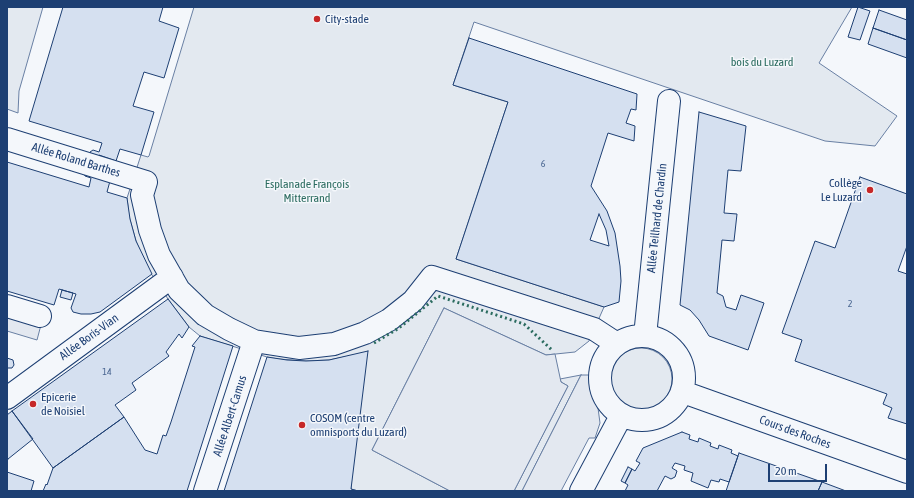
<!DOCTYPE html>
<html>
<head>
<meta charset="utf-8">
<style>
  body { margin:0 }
  #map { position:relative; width:914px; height:498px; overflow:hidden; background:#f4f7fb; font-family:"Asap Condensed",sans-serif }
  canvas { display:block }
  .frame { position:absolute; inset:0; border:8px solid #1d3f73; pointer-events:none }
  .scale { position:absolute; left:768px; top:464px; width:59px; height:18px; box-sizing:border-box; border:2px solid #1d3f73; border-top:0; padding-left:5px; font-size:12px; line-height:14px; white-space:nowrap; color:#1d3f73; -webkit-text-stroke:3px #f4f7fb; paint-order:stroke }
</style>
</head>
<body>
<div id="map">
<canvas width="914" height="498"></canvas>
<div class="frame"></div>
<div class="scale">20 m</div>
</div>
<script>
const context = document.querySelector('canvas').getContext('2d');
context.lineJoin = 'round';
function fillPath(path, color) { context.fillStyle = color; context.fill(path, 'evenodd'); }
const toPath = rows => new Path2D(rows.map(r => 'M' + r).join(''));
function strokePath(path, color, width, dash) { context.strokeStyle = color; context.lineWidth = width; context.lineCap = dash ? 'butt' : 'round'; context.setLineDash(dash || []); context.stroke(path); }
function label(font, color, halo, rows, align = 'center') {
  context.font = font + ' "Asap Condensed",sans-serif'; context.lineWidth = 3; context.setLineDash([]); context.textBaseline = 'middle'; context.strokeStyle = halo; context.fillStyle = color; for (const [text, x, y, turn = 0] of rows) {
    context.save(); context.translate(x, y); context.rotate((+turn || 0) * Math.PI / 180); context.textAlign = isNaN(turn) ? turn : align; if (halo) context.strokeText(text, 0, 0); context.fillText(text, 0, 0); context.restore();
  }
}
const green = toPath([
  [7,7,43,7,19,91,18,113,7,109,7,7],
  [194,7,852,7,819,63,897,116,875,146,825,141,474,22,453,85,508,102,456,259,604,307,589,341,575,352,546,355,444,308,372,450,450,491,358,491,351,489,349,356,329,360,306,361,278,359,267,357,200,336,189,327,168,299,148,269,136,241,129,216,127,198,141,155,148,157,149,156,194,7],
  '610 379a31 31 0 1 1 62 0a31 31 0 1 1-62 0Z',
  [581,375,522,491,514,491,568,386,561,382,560,379,581,375]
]);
const parking = toPath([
  [444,308,546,355,555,354,561,382,568,386,514,491,450,491,372,450,444,308],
  [7,311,42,321,37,340,7,331,7,311],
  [581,375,589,375,591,390,598,408,600,423,595,438,589,438,561,491,522,491,581,375]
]);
const building = toPath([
  [63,7,163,7,159,21,179,28,164,78,144,72,133,106,154,112,141,155,120,149,116,161,99,155,98,157,91,154,90,152,93,150,99,152,102,143,29,121,63,7],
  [858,7,870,11,860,40,848,37,858,7],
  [879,10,907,20,907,40,873,28,879,10],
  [873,28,907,40,907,58,868,44,873,28],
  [469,38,637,94,636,110,631,109,626,123,635,126,634,141,608,133,591,186,607,211,615,233,620,266,621,281,619,302,604,307,456,259,508,102,453,85,469,38],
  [599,214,606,230,609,246,590,240,599,214],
  [699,112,746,126,741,171,728,170,724,213,737,214,734,241,722,240,717,293,723,296,726,307,736,310,741,295,764,303,748,350,709,336,699,320,690,310,680,305,699,112],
  [7,162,89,187,91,178,85,176,84,174,110,181,107,192,127,198,130,219,136,241,152,274,100,312,91,314,81,314,73,312,71,308,76,294,59,289,54,305,7,291,7,162],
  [860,177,907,194,907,246,898,271,907,274,907,424,888,418,892,408,883,404,887,394,795,361,802,340,782,333,815,241,835,248,860,177],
  [62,290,73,293,71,300,60,297,62,290],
  [168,299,189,327,182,338,179,334,166,352,169,356,132,383,136,390,115,405,124,417,53,468,12,411,168,299],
  [200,336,233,346,187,491,43,491,46,484,47,485,53,468,124,417,145,450,157,454,163,435,166,436,171,422,195,347,192,346,200,336],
  [368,351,351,489,358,491,224,491,267,357,287,360,306,361,329,360,368,351],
  [7,358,13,360,14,365,12,368,7,368,7,358],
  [12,411,33,439,8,459,7,461,7,415,12,411],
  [682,432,690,435,689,439,698,442,699,438,711,443,710,446,718,449,719,445,732,450,731,453,738,456,729,482,720,479,719,482,711,480,708,488,691,481,693,473,684,470,685,466,675,463,672,468,677,471,675,477,671,479,665,476,657,491,625,491,628,485,625,483,632,469,635,471,640,463,636,461,643,448,682,432],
  [739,453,822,482,818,491,726,491,739,453],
  [628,467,632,469,625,483,621,481,628,467],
  [7,472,34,481,31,491,7,491,7,472],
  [822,482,846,491,818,491,822,482]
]);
const minor = toPath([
  [7,139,146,182,142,195,150,230,159,255,179,290,205,315,229,329,254,341,299,348,334,344,365,333,389,320,413,301,432,277,594,329,617,344],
  [7,306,40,316],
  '600 378a42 42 0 1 1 84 0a42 42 0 1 1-84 0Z',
  [645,336,669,101],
  [683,392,907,472],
  [7,398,172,277],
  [205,491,254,341],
  [581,491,621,416]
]);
const hedge = toPath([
  [374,343,399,328,438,296,524,324,553,351]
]);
const markers = [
  [317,19,4,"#c62828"],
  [870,190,4,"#c62828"],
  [33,404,4,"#c62828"],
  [302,425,4,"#c62828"]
];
const numberNames = [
  ["6",543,164],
  ["2",850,304],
  ["14",107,372]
];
const poiNames = [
  ["City-stade",325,19],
  ["Collège",862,183,"right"],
  ["Le Luzard",862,197,"right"],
  ["Epicerie",41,397],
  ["de Noisiel",41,411],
  ["COSOM (centre",310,418],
  ["omnisports du Luzard)",310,432]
];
const parkNames = [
  ["bois du Luzard",762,62],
  ["Esplanade François",307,184],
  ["Mitterrand",307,198]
];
const streetNames = [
  ["Allée Roland Barthes",76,160,17],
  ["Allée Teilhard de Chardin",657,218,-84],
  ["Allée Boris-Vian",89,337,-36],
  ["Allée Albert-Camus",230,416,-72],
  ["Cours des Roches",795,432,20]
];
fillPath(green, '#e3e9f0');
strokePath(green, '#687fa3', 1);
fillPath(parking, '#e3e8f0');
strokePath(parking, '#687fa3', 1);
fillPath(building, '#d5e0f0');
strokePath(building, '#1d3f73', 1);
strokePath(minor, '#1d3f73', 24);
strokePath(minor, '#f4f7fb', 22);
strokePath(hedge, '#2c6c60', 3, [2, 3]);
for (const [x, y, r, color] of markers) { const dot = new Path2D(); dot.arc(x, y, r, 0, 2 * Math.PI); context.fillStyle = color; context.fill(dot); strokePath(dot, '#f4f7fb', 1.5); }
label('10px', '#4b6792', null, numberNames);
label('12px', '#1d3f73', '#f4f7fb', poiNames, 'left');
label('12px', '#2c6c60', '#f4f7fb', parkNames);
label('12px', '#1d3f73', '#f4f7fb', streetNames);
</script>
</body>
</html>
